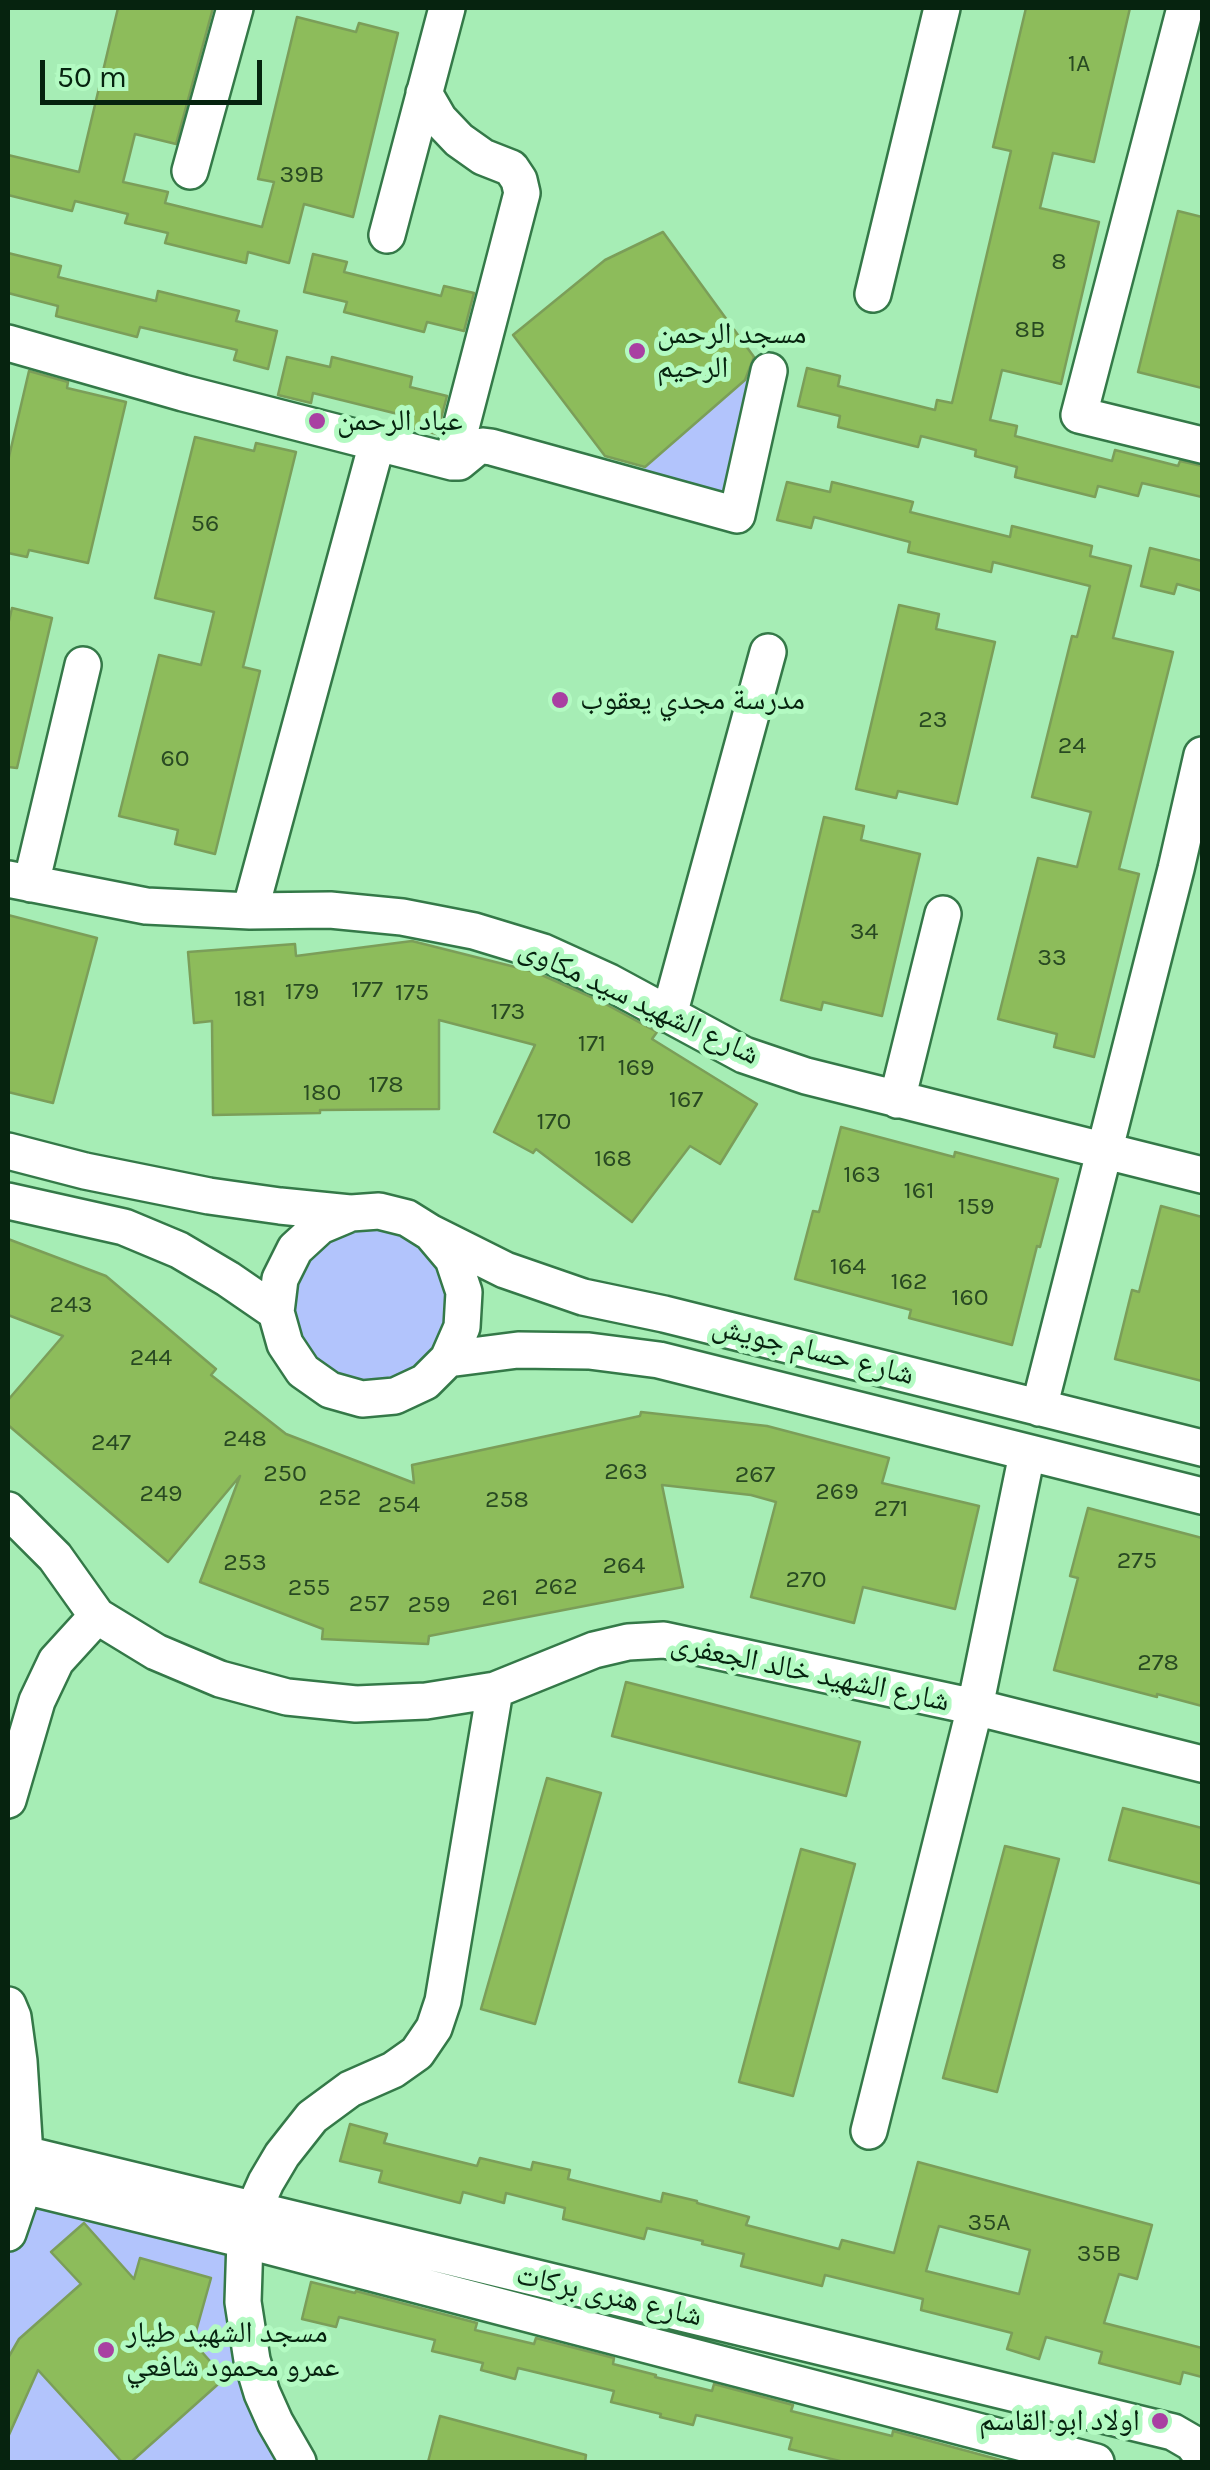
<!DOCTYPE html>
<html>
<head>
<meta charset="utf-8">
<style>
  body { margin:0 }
  #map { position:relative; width:1210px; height:2470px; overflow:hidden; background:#a6edb5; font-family:Karla,sans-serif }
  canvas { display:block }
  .frame { position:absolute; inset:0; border:10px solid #06230f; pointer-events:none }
  .scale { position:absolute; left:40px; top:60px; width:222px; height:45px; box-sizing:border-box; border:5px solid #06230f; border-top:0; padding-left:12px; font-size:30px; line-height:35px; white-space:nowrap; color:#06230f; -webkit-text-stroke:8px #b3fac2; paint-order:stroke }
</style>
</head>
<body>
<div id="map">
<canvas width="1210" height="2470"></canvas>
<div class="frame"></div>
<div class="scale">50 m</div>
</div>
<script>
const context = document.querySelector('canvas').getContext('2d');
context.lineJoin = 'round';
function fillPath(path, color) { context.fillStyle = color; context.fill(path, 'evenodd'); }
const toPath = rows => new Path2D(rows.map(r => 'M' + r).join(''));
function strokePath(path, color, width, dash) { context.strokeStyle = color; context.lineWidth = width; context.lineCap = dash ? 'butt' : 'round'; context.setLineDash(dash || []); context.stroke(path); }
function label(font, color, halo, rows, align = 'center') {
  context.font = font + ' Karla,"Noto Naskh Arabic",sans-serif'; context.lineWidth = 10; context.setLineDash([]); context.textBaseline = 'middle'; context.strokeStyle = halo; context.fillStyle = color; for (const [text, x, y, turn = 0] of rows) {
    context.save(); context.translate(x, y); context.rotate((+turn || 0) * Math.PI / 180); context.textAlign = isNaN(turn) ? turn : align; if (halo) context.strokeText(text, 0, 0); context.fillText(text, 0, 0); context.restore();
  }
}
const green = toPath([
  [761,367,737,515,626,484],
  [351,1213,431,1233,462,1327,395,1396,303,1371,280,1279],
  [24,2186,245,2240,242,2271,298,2462,8,2462,8,2233]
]);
const building = toPath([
  [118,8,213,8,176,144,135,134,123,182,168,192,165,203,262,227,274,182,258,179,297,17,356,32,359,23,398,33,353,217,304,204,289,263,248,252,246,263,165,243,168,233,125,223,128,214,75,201,72,211,8,195,8,155,79,172,118,8],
  [1026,8,1130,8,1094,162,1053,153,1040,208,1099,222,1061,384,1002,370,990,420,1017,426,1015,436,1112,461,1115,450,1178,466,1180,461,1202,466,1202,497,1142,483,1138,496,1098,486,1095,497,1015,477,1017,467,975,456,976,450,921,436,918,447,838,427,840,416,798,406,807,368,840,376,838,386,935,410,937,400,952,403,1011,151,993,147,1026,8],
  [1178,211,1202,217,1202,388,1138,372,1178,211],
  [663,232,754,357,745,380,645,467,605,456,513,335,605,260,663,232],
  [8,253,61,266,58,277,99,287,156,301,158,291,239,311,236,321,277,331,268,369,234,360,237,350,140,327,137,337,56,316,58,306,8,293,8,253],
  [313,254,347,262,344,272,441,296,444,286,474,293,464,331,427,322,424,332,344,312,347,302,304,292,313,254],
  [287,357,330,367,332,357,412,377,410,387,447,396,437,434,408,427,410,417,313,393,311,403,278,395,287,357],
  [29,371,68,382,67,388,126,402,88,563,29,550,27,557,8,553,8,461,29,371],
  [195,437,254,451,256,443,296,452,243,667,260,671,215,854,175,844,178,830,119,816,159,655,201,665,214,612,155,598,195,437],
  [787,482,830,492,832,482,913,502,910,512,1010,537,1012,526,1092,546,1090,556,1131,566,1113,638,1173,652,1119,869,1139,874,1094,1057,1054,1047,1057,1034,998,1019,1038,858,1077,867,1091,812,1032,797,1072,636,1077,637,1090,586,993,562,991,572,908,552,910,542,814,517,811,528,777,520,787,482],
  [1150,548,1202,561,1202,591,1177,584,1174,594,1141,586,1150,548],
  [899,605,939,614,936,629,995,642,957,804,898,791,896,798,856,789,899,605],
  [12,608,52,618,17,768,8,767,8,625,12,608],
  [824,817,864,826,861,840,920,854,882,1016,823,1002,821,1010,781,1000,824,817],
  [8,915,97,938,53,1103,8,1092,8,915],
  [412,941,535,972,600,1001,657,1032,652,1039,757,1104,720,1164,690,1146,632,1222,536,1149,533,1153,494,1132,535,1045,439,1020,439,1109,320,1110,320,1113,213,1115,212,1021,194,1023,188,952,295,944,296,956,412,941],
  [841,1127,954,1157,955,1152,1058,1179,1040,1247,1037,1246,1012,1345,909,1318,911,1310,795,1279,813,1211,819,1212,841,1127],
  [1161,1206,1202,1217,1202,1381,1115,1359,1132,1290,1139,1292,1161,1206],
  [8,1239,106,1276,216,1369,211,1375,286,1434,414,1483,412,1465,640,1416,641,1412,767,1426,889,1458,882,1483,979,1506,955,1609,863,1587,854,1623,751,1597,776,1502,751,1495,662,1485,683,1587,429,1636,428,1644,322,1639,323,1629,200,1582,240,1476,168,1562,8,1425,8,1400,63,1336,8,1315,8,1239],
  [1088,1508,1202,1538,1202,1706,1157,1694,1157,1697,1054,1670,1078,1578,1070,1576,1088,1508],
  [626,1682,860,1742,846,1796,612,1736,626,1682],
  [547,1778,601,1793,535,2024,481,2009,547,1778],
  [1123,1808,1202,1828,1202,1884,1109,1860,1123,1808],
  [1005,1846,1059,1859,997,2092,943,2078,1005,1846],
  [801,1849,855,1864,793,2096,739,2082,801,1849],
  [350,2124,387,2134,384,2143,477,2166,480,2158,531,2170,533,2162,570,2170,568,2179,661,2202,663,2193,697,2201,697,2203,749,2217,746,2225,839,2249,842,2240,894,2253,918,2162,1152,2225,1137,2279,1119,2274,1104,2323,1202,2348,1202,2377,1183,2372,1180,2384,1099,2363,1102,2352,1046,2337,1039,2359,1007,2349,1012,2333,921,2310,923,2299,825,2275,822,2286,741,2266,744,2254,702,2244,703,2241,647,2228,644,2239,563,2219,565,2208,506,2193,504,2203,463,2192,460,2203,379,2182,382,2171,340,2161,350,2124],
  [939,2226,1030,2250,1019,2294,926,2271,939,2226],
  [84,2223,134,2279,140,2258,211,2278,193,2342,225,2378,131,2462,122,2462,38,2370,8,2437,8,2358,19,2339,81,2284,51,2252,84,2223],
  [311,2282,355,2293,356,2291,477,2323,475,2330,534,2344,536,2338,614,2358,613,2364,656,2375,655,2377,712,2391,714,2384,793,2405,791,2411,892,2436,893,2431,1008,2462,844,2462,789,2449,792,2438,696,2415,693,2425,660,2417,661,2414,611,2402,614,2391,518,2368,515,2379,481,2370,483,2363,432,2351,435,2340,339,2317,336,2327,302,2319,311,2282],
  [440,2416,586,2455,585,2462,428,2462,440,2416]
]);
const minor = toPath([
  [1185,8,1079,415,1202,445],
  [424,93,439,119,459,140,483,157,511,168,519,180,522,193,452,462],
  [190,171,235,8],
  [387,235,447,8],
  [873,294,942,8],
  [8,343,183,393,452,462,459,462,476,448,483,446,491,447,737,515,769,371],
  [8,879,146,906,250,911,330,910,402,917,474,931,543,952,609,982,744,1055,806,1076,1202,1175],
  [31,884,83,665],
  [250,911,377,443],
  [669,1015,768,652],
  [897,1100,943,914],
  [8,1151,85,1171,209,1196,280,1206,350,1213],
  [8,1201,124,1227,179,1250,228,1279,276,1312],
  [431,1233,453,1259,464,1292,462,1327,448,1359,425,1382,395,1396,362,1399,330,1390,303,1371,285,1344,276,1312,280,1279,295,1249,320,1226,351,1213,379,1211,407,1218,431,1233,505,1270,583,1297,664,1314,1202,1448],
  [448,1359,518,1350,589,1351,659,1360,1202,1496],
  [1039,1408,1176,869,1202,755],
  [8,1510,55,1557,97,1616,156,1652,220,1679,287,1697,356,1704,426,1701,495,1690,594,1650,628,1642,664,1640,975,1707,1202,1764],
  [8,1800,37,1701,56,1661,97,1616],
  [8,2005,13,2017,19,2061,25,2155,24,2186,8,2233],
  [869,2131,975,1707,1027,1454],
  [8,2150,1173,2432,1192,2443,1202,2456],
  [8,2182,245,2240,1096,2462],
  [298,2462,275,2422,262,2393,252,2360,243,2302,245,2240,253,2211,266,2182,282,2155,312,2117,350,2089,393,2070,417,2053,434,2028,443,2001,495,1690]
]);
const markers = [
  [637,351,10,"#a940a2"],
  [317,421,10,"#a940a2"],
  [560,700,10,"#a940a2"],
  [106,2350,10,"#a940a2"],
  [1160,2421,10,"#a940a2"]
];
const numberNames = [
  ["1A",1079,64],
  ["39B",302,175],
  ["8",1059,262],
  ["8B",1030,330],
  ["56",205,524],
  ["23",933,720],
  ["24",1072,746],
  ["60",175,759],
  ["34",864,932],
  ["33",1052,958],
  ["177",367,990],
  ["179",302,992],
  ["175",412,993],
  ["181",250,999],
  ["173",508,1012],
  ["171",592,1044],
  ["169",636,1068],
  ["178",386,1085],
  ["180",322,1093],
  ["167",686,1100],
  ["170",554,1122],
  ["168",613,1159],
  ["163",862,1175],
  ["161",919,1191],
  ["159",976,1207],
  ["164",848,1267],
  ["162",909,1282],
  ["160",970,1298],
  ["243",71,1305],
  ["244",151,1358],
  ["248",245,1439],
  ["247",111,1443],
  ["263",626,1472],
  ["250",285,1474],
  ["267",755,1475],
  ["269",837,1492],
  ["249",161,1494],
  ["252",340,1498],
  ["258",507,1500],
  ["254",399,1505],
  ["271",891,1509],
  ["275",1137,1561],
  ["253",245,1563],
  ["264",624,1566],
  ["270",806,1580],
  ["262",556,1587],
  ["255",309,1588],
  ["261",500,1598],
  ["257",369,1604],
  ["259",429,1605],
  ["278",1158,1663],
  ["35A",989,2223],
  ["35B",1099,2254]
];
const poiNames = [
  ["مسجد الرحمن",657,334],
  ["الرحيم",657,368],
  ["عباد الرحمن",337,421],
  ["مدرسة مجدي يعقوب",580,700],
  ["مسجد الشهيد طيار",126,2333],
  ["عمرو محمود شافعي",126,2367],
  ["اولاد ابو القاسم",1140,2421,"right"]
];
const streetNames = [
  ["شارع الشهيد سيد مكاوى",639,1002,25],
  ["شارع حسام جويش",813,1351,14],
  ["شارع الشهيد خالد الجعفرى",810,1673,12],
  ["شارع هنرى بركات",609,2296,13]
];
fillPath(green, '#b2c4fc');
fillPath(building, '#8dbc5b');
strokePath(building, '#7b9e59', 2.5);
strokePath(minor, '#347948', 40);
strokePath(minor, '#fff', 35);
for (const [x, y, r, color] of markers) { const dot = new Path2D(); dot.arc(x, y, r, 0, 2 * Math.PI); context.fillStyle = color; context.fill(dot); strokePath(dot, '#b3fac2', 4); }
label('25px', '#284922', null, numberNames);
label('30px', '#06230f', '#b3fac2', poiNames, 'left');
label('30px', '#06230f', '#b3fac2', streetNames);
</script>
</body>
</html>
